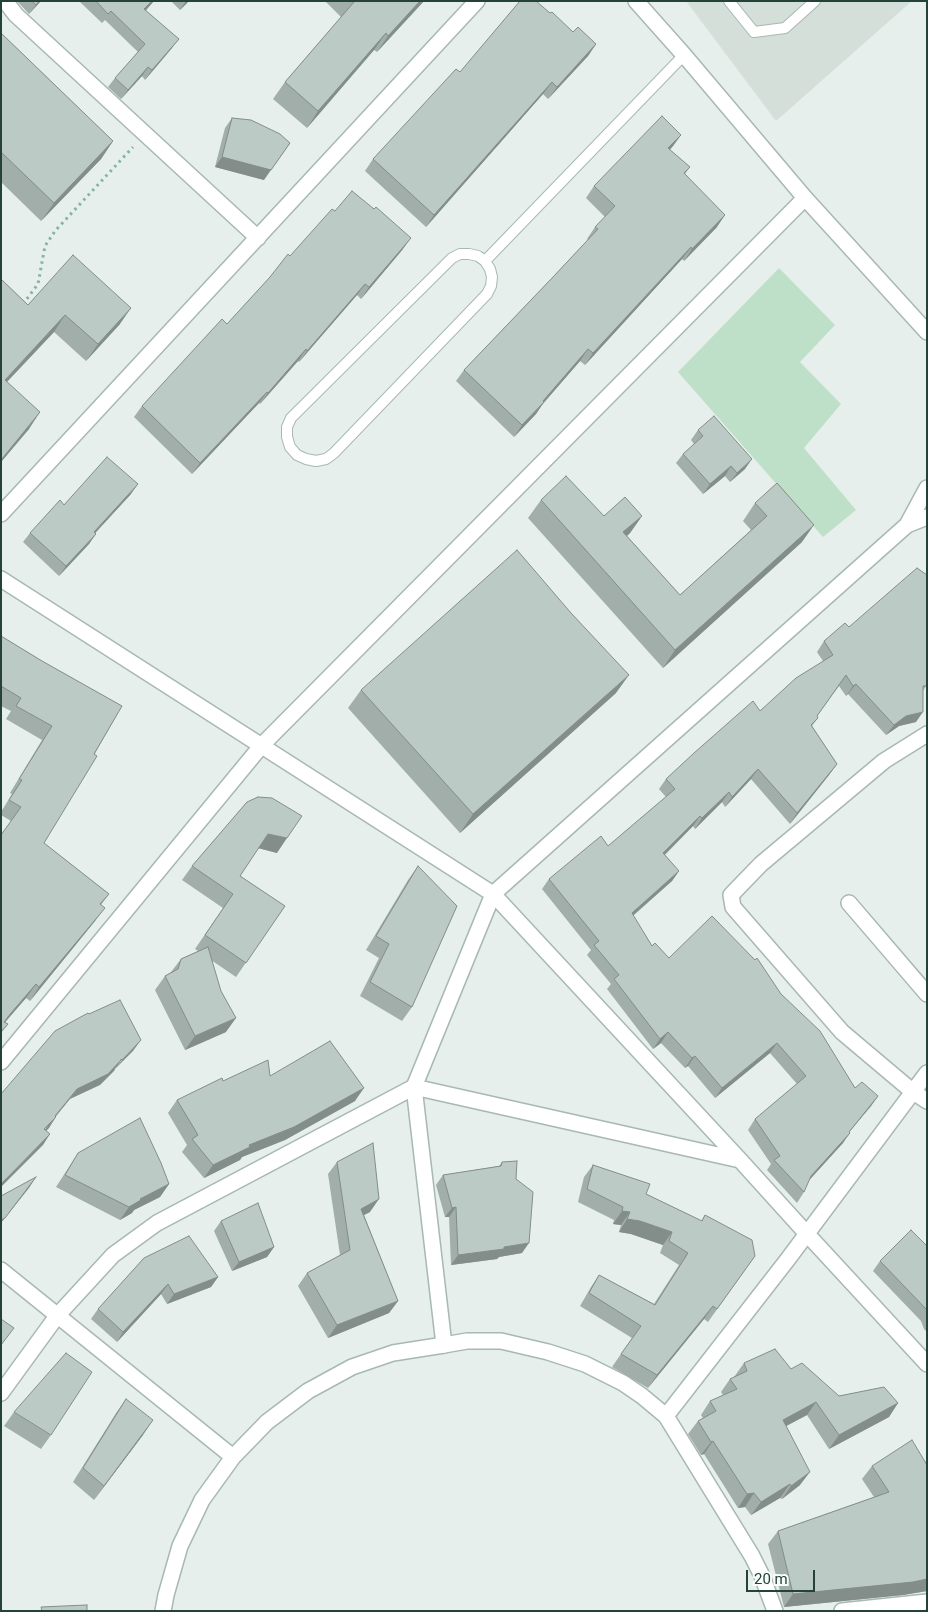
<!DOCTYPE html>
<html>
<head>
<meta charset="utf-8">
<style>
  body { margin:0 }
  #map { position:relative; width:928px; height:1612px; overflow:hidden; background:#e6efeb; font-family:Roboto,sans-serif }
  canvas { display:block }
  .frame { position:absolute; inset:0; border:2px solid #24423a; pointer-events:none }
  .scale { position:absolute; left:746px; top:1570px; width:69px; height:22px; box-sizing:border-box; border:2px solid #24423a; border-top:0; padding-left:6px; font-size:15px; line-height:18px; white-space:nowrap; color:#24423a; -webkit-text-stroke:4px #f7fbf9; paint-order:stroke }
</style>
</head>
<body>
<div id="map">
<canvas width="928" height="1612"></canvas>
<div class="frame"></div>
<div class="scale">20 m</div>
</div>
<script>
const context = document.querySelector('canvas').getContext('2d');
context.lineJoin = 'round';
function fillPath(path, color) { context.fillStyle = color; context.fill(path, 'evenodd'); }
const toPath = rows => new Path2D(rows.map(r => 'M' + r).join(''));
function strokePath(path, color, width, dash) { context.strokeStyle = color; context.lineWidth = width; context.lineCap = dash ? 'butt' : 'round'; context.setLineDash(dash || []); context.stroke(path); }
const built = toPath([
  [686,1,912,1,776,121]
]);
const green = toPath([
  [779,268,835,325,800,362,841,404,804,448,856,510,823,537,678,372]
]);
const path = toPath([
  [23,304,38,284,45,246,55,231,133,147]
]);
const service = toPath([
  [729,1,754,32,785,28,815,1],
  [460,254,469,254,478,256,485,261,490,269,492,277,491,286,487,294,334,453,326,459,316,461,306,459,297,455,290,447,287,437,287,427,291,418,452,258,460,254],
  [485,261,684,55]
]);
const minor = toPath([
  [5,1,16,15,258,238],
  [636,1,684,55,805,198,927,332],
  [1,514,477,1],
  [1,579,493,894,740,1160,807,1234,927,1364],
  [927,734,884,761,761,864,731,895,733,907,842,1032,912,1091,927,1101],
  [849,903,927,994],
  [1,1062,262,745,805,198],
  [1,1270,233,1457],
  [1,1393,57,1316,113,1255,157,1223,414,1087,740,1160],
  [666,1416,788,1259,927,1073],
  [163,1611,166,1595,180,1546,202,1500,233,1457,267,1422,308,1391,352,1367,393,1353,444,1345],
  [842,1611,927,1602]
]);
const tertiary = toPath([
  [907,525,927,517],
  [775,1611,762,1576,752,1556,666,1416,642,1396,623,1383,585,1364,548,1352,501,1341,467,1341,444,1345,414,1087,493,894,907,525,927,488]
]);
const wall = toPath([
  [17,1,41,1,29,14],
  [79,1,154,1,146,10,172,48,145,80,142,76,121,99,108,87,115,78,138,52,105,20,102,23],
  [171,1,189,1,180,10],
  [325,1,424,1,377,52,374,50,307,128,273,99,285,82,341,17],
  [573,32,596,44,588,56,548,99,543,94,426,227,365,171,373,159,460,72],
  [1,33,113,141,101,159,41,221,1,182],
  [232,118,264,180,215,167,225,128],
  [681,135,670,150,690,167,685,174,717,227,684,261,682,259,585,365,580,361,544,402,536,414,514,437,456,381,464,370,553,277,588,240,587,239,595,227,605,217,586,198,594,186],
  [335,211,403,249,361,299,357,295,299,362,298,361,260,404,259,403,192,474,134,417,142,406,227,324,290,256],
  [1,279,28,305,120,324,86,361,54,332,7,382,29,429,1,462],
  [698,430,745,469,730,482,725,476,703,494,676,463,683,454,694,444,691,440],
  [131,494,95,533,89,544,59,576,23,542,30,533,64,505],
  [541,500,604,516,642,516,630,533,627,536,680,595,751,530,743,521,755,503,802,542,663,668,528,518],
  [849,627,926,686,923,691,916,722,899,726,886,735,848,694,846,696,839,686,817,716,818,718,812,726,837,764,829,775,790,824,751,779,725,807,722,802,695,829,693,826,665,855,679,871,672,881,633,916,652,946,669,958,781,994,855,1088,878,1096,871,1106,849,1132,843,1143,809,1180,804,1192,797,1203,767,1170,771,1164,748,1130,755,1119,797,1084,770,1053,715,1098,688,1066,685,1068,661,1043,653,1049,607,989,611,984,587,955,591,950,542,889,549,879,608,846,666,797,659,789,666,779,760,711,823,661,817,652,824,641],
  [1,636,42,661,122,706,44,843,109,894,101,905,95,921,30,1001,26,998,5,1022,8,1024,1,1033,1,835,11,821,1,815,1,812,12,794,10,793,42,740,6,719,11,711,1,706],
  [361,690,616,693,460,833,348,708],
  [247,802,277,853,258,848,240,876,285,906,236,977,211,960,226,1032,185,1050,155,990,165,976,171,972,181,959,198,951,195,949,223,908,182,880,192,866],
  [418,866,412,1007,402,1021,360,996,379,958,366,950,408,880],
  [270,1076,355,1101,285,1140,242,1157,240,1160,204,1178,182,1152,187,1145,168,1113,177,1100,223,1081],
  [78,1153,169,1184,160,1197,134,1210,132,1213,120,1220,56,1187],
  [337,1162,370,1212,364,1215,398,1301,389,1313,328,1338,298,1286,307,1273,340,1255,328,1174],
  [502,1162,516,1179,522,1253,499,1257,497,1259,451,1265,449,1217,445,1217,436,1185,443,1175,499,1166],
  [593,1165,646,1194,701,1221,705,1215,755,1256,708,1322,704,1319,648,1388,612,1367,632,1338,580,1306,591,1287,599,1275,654,1304,679,1265,660,1253,663,1245,631,1234,619,1232,621,1225,613,1224,614,1220,578,1202,584,1177],
  [221,1221,274,1247,267,1257,232,1271,214,1231],
  [927,1246,927,1332,924,1329,921,1321,873,1271,880,1261],
  [144,1258,218,1277,211,1287,167,1304,161,1294,117,1342,91,1319,98,1309],
  [744,1363,791,1369,839,1396,898,1403,889,1417,829,1449,807,1415,786,1426,800,1485,782,1499,780,1498,751,1515,745,1507,738,1508,704,1454,701,1455,688,1434,698,1421,703,1418,701,1415,710,1401,723,1395,721,1392,730,1379,734,1377],
  [126,1399,143,1435,94,1500,73,1482,116,1413],
  [14,1412,51,1435,41,1449,4,1426],
  [927,1465,927,1591,903,1595,784,1607,768,1544,778,1531,874,1497,862,1479,872,1466]
]);
const shadedWall = toPath([
  [39,1,41,1,29,14,36,5],
  [152,1,154,1,138,19,144,9],
  [186,1,189,1,180,10],
  [420,1,424,1,377,52,388,36],
  [386,33,374,50,307,128,318,111],
  [179,39,172,48,145,80,152,70],
  [596,44,588,56,548,99,557,87],
  [148,67,142,76,121,99,128,90],
  [552,82,543,94,426,227,434,215],
  [681,135,673,146,660,160,668,148],
  [113,141,101,159,41,221,54,203],
  [290,143,264,180,215,167,222,157],
  [725,215,717,227,684,261,692,249],
  [411,238,403,249,361,299,369,287],
  [691,247,682,259,585,365,593,353],
  [365,284,357,295,299,362,307,351],
  [131,308,120,324,86,361,98,344],
  [65,315,54,332,1,388,5,380],
  [306,349,298,361,260,404,268,393],
  [588,349,580,361,542,405,544,402,536,414,514,437,522,425],
  [267,392,259,403,192,474,200,463],
  [40,412,29,429,1,462,1,460],
  [752,459,745,469,730,482,737,473],
  [731,466,725,476,703,494,710,484],
  [138,484,131,494,87,542,94,532],
  [642,516,630,533,611,550,623,532],
  [814,525,802,542,663,668,675,650],
  [96,534,89,544,59,576,66,566],
  [629,675,616,693,460,833,473,814],
  [856,684,848,694,846,696,853,686],
  [923,712,916,722,899,726,886,735,894,725,906,716],
  [837,764,829,775,790,824,797,813],
  [758,769,751,779,725,807,732,797],
  [729,792,722,802,695,829,702,818],
  [700,816,693,826,656,863,663,853],
  [268,834,287,838,277,853,258,848],
  [679,871,672,881,624,923,632,913],
  [105,908,95,921,30,1001,39,987],
  [36,984,26,998,1,1027,11,1013],
  [236,1018,226,1032,185,1050,195,1036],
  [668,1032,661,1043,653,1049,660,1039],
  [141,1040,133,1051,114,1070,122,1060],
  [777,1043,770,1053,715,1098,722,1088],
  [695,1056,688,1066,685,1068,692,1058],
  [121,1060,114,1071,100,1085,70,1099,49,1125,56,1117,49,1128,37,1140,55,1116,77,1089],
  [364,1088,355,1101,285,1140,242,1157,240,1160,204,1178,213,1165,249,1145],
  [878,1096,871,1106,841,1142,849,1132],
  [850,1133,843,1143,804,1186,811,1176],
  [50,1134,43,1145,1,1187,1,1184],
  [36,1177,29,1188,1,1223,1,1220],
  [169,1184,160,1197,134,1210,132,1213,120,1220,129,1207,140,1199],
  [379,1199,370,1212,352,1221,361,1209],
  [456,1207,449,1217,445,1217,452,1208],
  [622,1211,630,1212,621,1225,613,1224],
  [627,1219,640,1221,672,1232,663,1245,631,1234,619,1232],
  [529,1243,522,1253,499,1257,497,1259,451,1265,458,1255],
  [274,1247,267,1257,232,1271,239,1262],
  [218,1277,211,1287,167,1304,174,1294],
  [168,1284,161,1294,117,1342,123,1332],
  [398,1301,389,1313,328,1338,337,1325],
  [713,1306,704,1319,648,1388,657,1375],
  [816,1402,807,1415,773,1433,783,1420],
  [898,1403,889,1417,829,1449,839,1435],
  [153,1420,143,1435,94,1500,104,1486],
  [713,1441,704,1454,701,1455,711,1442],
  [810,1472,800,1485,782,1499,791,1486],
  [790,1484,780,1498,751,1515,761,1502],
  [754,1493,745,1507,738,1508,747,1494],
  [927,1579,927,1591,903,1595,784,1607,793,1594]
]);
const building = toPath([
  [32,1,39,1,36,5,32,1],
  [96,1,152,1,144,9,179,39,152,70,148,67,128,90,115,78,145,44,111,11,108,14,96,1],
  [353,1,420,1,388,36,386,33,318,111,285,82,354,2,353,1],
  [520,1,536,1,550,13,552,12,573,32,578,27,596,44,557,87,552,82,434,215,373,159,456,69,460,72,520,1],
  [1,33,113,141,54,203,1,152,1,33],
  [662,116,681,135,668,148,690,167,684,173,725,215,692,249,691,247,593,353,588,349,543,401,544,402,522,425,464,370,553,277,598,229,595,227,615,206,594,186,662,116],
  [232,118,251,120,280,134,290,143,271,170,222,157,232,118],
  [352,191,374,209,376,207,411,238,369,287,365,284,307,351,306,349,268,393,267,392,200,463,142,406,222,319,227,324,270,277,288,254,290,256,332,209,335,211,352,191],
  [73,255,131,308,98,344,65,315,5,380,40,412,1,460,1,279,28,305,73,255],
  [714,416,752,459,737,473,731,466,710,484,683,454,703,436,698,430,714,416],
  [107,457,138,484,94,532,96,534,66,566,30,533,60,500,64,505,107,457],
  [566,476,604,516,625,497,642,516,623,532,680,595,767,516,755,503,777,483,814,525,675,650,541,500,566,476],
  [517,550,571,613,629,675,473,814,361,690,517,550],
  [917,568,927,575,927,684,926,686,923,686,923,712,906,716,894,725,856,684,853,686,846,675,817,716,818,718,811,725,837,764,797,813,758,769,732,797,729,792,702,818,700,816,663,853,679,871,632,913,652,946,655,943,669,958,712,916,755,960,757,958,781,994,820,1031,855,1088,862,1082,878,1096,849,1132,850,1133,811,1176,804,1192,774,1160,780,1156,755,1119,806,1076,777,1043,722,1088,695,1056,692,1058,668,1032,660,1039,614,979,619,975,594,945,599,941,549,879,601,836,608,846,675,789,666,779,694,753,753,701,760,711,796,678,833,655,824,641,845,623,849,627,917,568],
  [1,636,42,661,122,706,94,754,97,756,44,843,109,894,100,904,105,908,39,987,36,984,11,1013,4,1022,8,1024,1,1032,1,835,21,807,9,800,22,780,19,779,52,726,16,706,21,698,1,686,1,636],
  [258,797,272,798,302,816,287,838,268,834,240,876,285,906,246,963,205,935,233,894,192,866,247,802,258,797],
  [418,866,457,906,412,1007,370,982,389,944,376,936,418,866],
  [208,947,221,991,236,1018,195,1036,165,976,178,969,181,959,208,947],
  [120,1000,141,1040,122,1060,121,1059,121,1060,108,1074,77,1089,55,1116,56,1117,44,1129,50,1134,1,1184,1,1094,55,1031,88,1013,89,1014,120,1000],
  [330,1041,364,1088,294,1127,249,1145,250,1147,213,1165,192,1139,198,1135,177,1100,222,1078,223,1081,268,1060,270,1076,330,1041],
  [140,1118,161,1163,169,1184,140,1199,141,1200,129,1207,65,1175,78,1153,140,1118],
  [373,1143,379,1199,361,1209,398,1301,337,1325,307,1273,350,1250,337,1162,373,1143],
  [517,1161,516,1179,533,1192,529,1243,504,1247,504,1249,458,1255,456,1207,452,1208,443,1175,501,1166,502,1162,517,1161],
  [593,1165,650,1184,646,1194,702,1221,705,1215,752,1240,755,1256,717,1309,713,1306,657,1375,621,1354,641,1326,589,1293,599,1275,655,1305,688,1253,669,1241,672,1232,640,1221,627,1219,630,1212,622,1211,623,1207,587,1189,593,1165],
  [36,1177,5,1218,1,1220,1,1196,36,1177],
  [258,1203,274,1247,239,1262,221,1221,258,1203],
  [911,1230,927,1246,927,1310,880,1261,911,1230],
  [189,1236,218,1277,174,1294,168,1284,123,1332,98,1309,144,1258,189,1236],
  [1,1319,14,1328,1,1345,1,1319],
  [775,1349,791,1369,802,1363,839,1396,884,1387,898,1403,839,1435,816,1402,783,1420,810,1472,791,1486,790,1484,761,1502,754,1493,747,1494,713,1441,711,1442,698,1421,716,1411,710,1401,737,1389,730,1379,747,1371,744,1363,775,1349],
  [66,1353,92,1372,51,1435,14,1412,66,1353],
  [126,1399,153,1420,104,1486,83,1468,126,1399],
  [912,1440,927,1465,927,1579,913,1582,793,1594,778,1531,889,1492,872,1466,912,1440],
  [87,1605,87,1611,42,1611,41,1607,87,1605]
]);
fillPath(built, '#d4dfda');
fillPath(green, '#bfe0c8');
strokePath(service, '#a8b8b2', 12);
strokePath(minor, '#a8b8b2', 18);
strokePath(tertiary, '#a8b8b2', 18);
strokePath(path, '#86b3a5', 3, [2.5, 4]);
strokePath(service, '#fff', 10);
strokePath(minor, '#fff', 15);
strokePath(tertiary, '#fff', 15);
fillPath(wall, '#a1aea9');
fillPath(shadedWall, '#838d89');
fillPath(building, '#bbcac4');
strokePath(building, '#838d89', 1);
</script>
</body>
</html>
